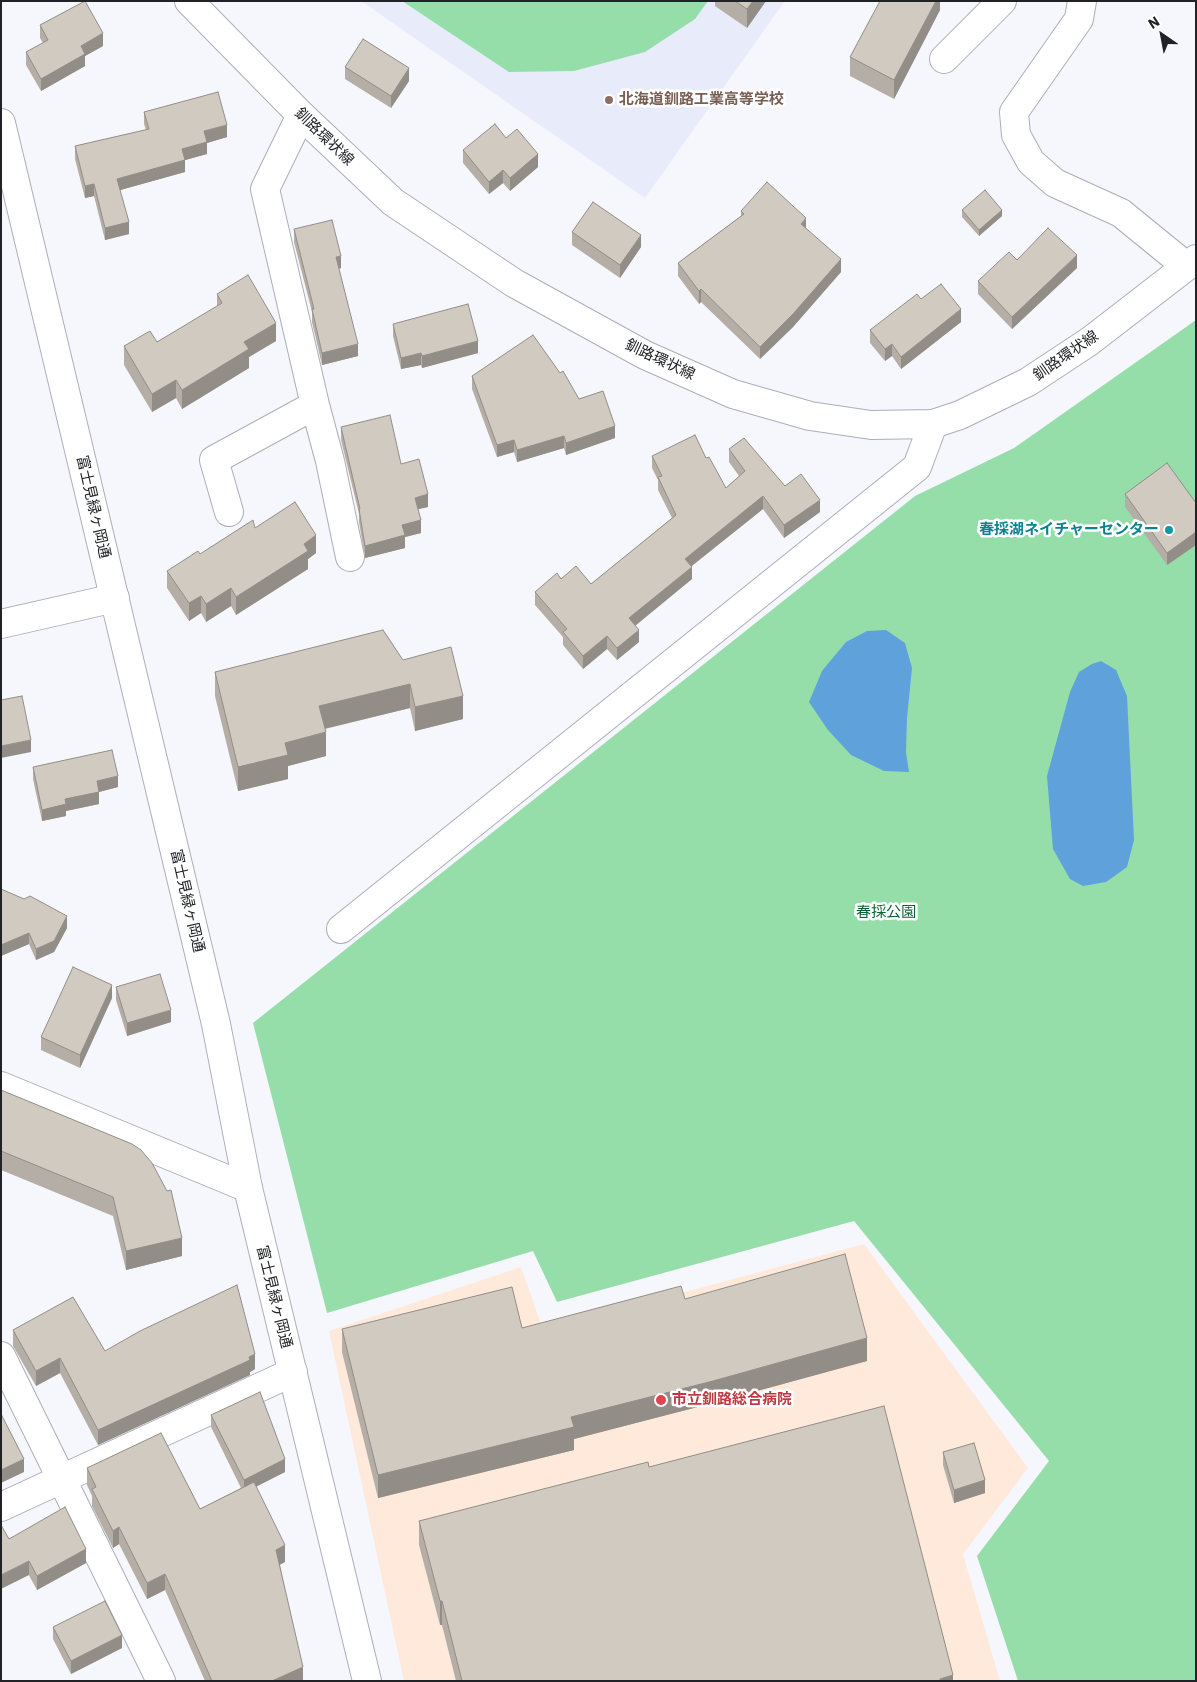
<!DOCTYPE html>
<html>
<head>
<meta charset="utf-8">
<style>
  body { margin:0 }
  #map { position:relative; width:1197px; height:1682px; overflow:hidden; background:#f6f7fd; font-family:"IBM Plex Sans",sans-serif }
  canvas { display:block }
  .frame { position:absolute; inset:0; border:2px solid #212225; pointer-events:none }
  .north { position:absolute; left:1137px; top:10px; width:50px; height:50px; -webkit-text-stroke:4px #fff; paint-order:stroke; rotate:327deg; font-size:14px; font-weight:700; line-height:20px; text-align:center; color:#212225 }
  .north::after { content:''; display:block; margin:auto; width:18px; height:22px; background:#212225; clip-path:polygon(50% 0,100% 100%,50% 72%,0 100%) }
</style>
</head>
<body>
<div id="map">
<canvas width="1197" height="1682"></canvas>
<div class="frame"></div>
<div class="north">N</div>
</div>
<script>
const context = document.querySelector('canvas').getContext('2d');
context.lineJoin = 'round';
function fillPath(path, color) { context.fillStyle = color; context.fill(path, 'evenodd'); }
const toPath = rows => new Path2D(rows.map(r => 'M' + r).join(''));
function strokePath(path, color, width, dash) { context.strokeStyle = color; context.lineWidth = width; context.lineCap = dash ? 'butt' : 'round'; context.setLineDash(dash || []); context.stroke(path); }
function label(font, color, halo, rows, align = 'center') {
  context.font = font + ' "IBM Plex Sans","Noto Sans JP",sans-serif'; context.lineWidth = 5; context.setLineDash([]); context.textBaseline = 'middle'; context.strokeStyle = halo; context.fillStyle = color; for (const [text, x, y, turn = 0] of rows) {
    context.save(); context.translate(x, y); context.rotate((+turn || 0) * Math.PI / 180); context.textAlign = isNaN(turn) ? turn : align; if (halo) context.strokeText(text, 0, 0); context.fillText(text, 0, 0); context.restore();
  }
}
const built = toPath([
  [361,1,785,1,645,198]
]);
const medical = toPath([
  [864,1244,1028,1468,963,1554,1000,1681,404,1681,329,1331,521,1267,543,1330]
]);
const green = toPath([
  [402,1,708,1,695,19,645,52,574,71,509,72],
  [1196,320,1196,1681,1018,1681,977,1556,1049,1461,854,1221,557,1302,533,1251,327,1313,253,1023,915,496,1014,448]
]);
const water = toPath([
  [886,630,905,643,912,668,907,718,906,752,909,772,884,771,851,755,828,730,809,702,822,671,846,642,867,631],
  [1101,661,1116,670,1127,696,1134,840,1127,867,1106,882,1083,886,1070,879,1053,849,1047,776,1070,692,1079,672,1092,664]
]);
const minor = toPath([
  [1082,1,1079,19,1014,112,1016,135,1031,162,1055,183,1121,213,1186,266],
  [944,59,1002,1],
  [301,115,265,189,315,405,330,461,350,557],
  [229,512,214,460,315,405],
  [1,624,115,598],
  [341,929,917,467,933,424],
  [1,1086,248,1188],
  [1,1356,161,1681],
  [1,1507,293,1372]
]);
const tertiary = toPath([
  [189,1,301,115,393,202,514,283,645,355,733,394,810,416,871,425,933,424,960,415,1028,382,1090,341,1196,259],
  [1,123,216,1024,248,1188,367,1681]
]);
const wall = toPath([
  [715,1,766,1,747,28,715,6],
  [940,1,940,10,894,99,850,76,850,57],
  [40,25,103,46,85,56,85,66,41,91,26,65,26,52,43,43,40,38],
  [345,67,409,81,391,108,345,79],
  [144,112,227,137,207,143,207,154,185,160,185,172,120,190,129,234,105,240,94,196,85,198,75,159,75,146,146,130,144,124],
  [506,138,538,167,510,191,503,183,489,194,463,163,463,150],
  [962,210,1002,216,979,236,962,217],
  [741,211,806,228,841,272,793,327,760,359,701,302,699,304,678,276,678,263,741,216],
  [294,229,341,268,339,269,358,356,322,365,312,322,312,312,294,242],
  [572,232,641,247,620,278,572,245],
  [1077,268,1012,329,978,294,978,281],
  [217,294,276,341,249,357,249,368,182,409,176,398,152,412,124,365,124,346,157,342,217,307],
  [921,299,961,322,901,369,892,356,885,361,870,343,870,330],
  [393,324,478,353,422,368,421,365,401,369,393,336],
  [560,373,579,399,615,438,566,455,564,448,517,462,514,452,497,457,472,389,472,376],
  [341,427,401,464,428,507,418,509,421,533,405,537,405,548,365,558,359,522,359,514,341,440],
  [729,449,785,486,820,512,784,538,763,509,692,566,692,579,635,625,639,642,617,660,607,649,583,669,563,645,563,637,535,605,535,592,561,579,591,584,672,518,658,490,658,480,652,468,652,456,706,458,726,488,739,476,729,462],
  [1125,494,1196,503,1196,545,1167,565,1125,507],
  [255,528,316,553,308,559,308,569,236,615,231,606,206,622,201,613,189,621,167,588,167,571],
  [403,660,463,719,415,731,410,708,325,729,326,756,288,766,288,779,238,791,215,696,215,672],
  [33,767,118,787,99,792,99,804,66,811,66,816,42,821,33,779],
  [1,889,67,928,54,952,36,960,29,944,1,956],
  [116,987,171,1022,127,1036,116,1000],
  [112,998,80,1068,41,1050,41,1037],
  [1,1090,182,1256,126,1270,113,1216,1,1170],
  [685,1299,867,1361,713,1403,574,1439,574,1450,378,1498,342,1352,342,1329,522,1328],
  [13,1330,105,1351,255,1369,250,1372,250,1375,98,1445,60,1373,36,1386,13,1346],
  [211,1415,285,1472,256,1486,285,1562,280,1565,303,1681,205,1681,165,1590,147,1599,119,1544,113,1548,92,1506,92,1496,87,1485,87,1468,200,1509,241,1488,211,1427],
  [943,1452,985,1493,954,1503,943,1465],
  [649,1467,953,1681,456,1681,442,1625,440,1625,419,1545,419,1521],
  [9,1539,86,1563,37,1590],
  [53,1627,122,1648,71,1674,53,1639]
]);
const shadedWall = toPath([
  [753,1,766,1,747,28,747,9],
  [936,1,940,1,940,10,894,99,894,80],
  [103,33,103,46,85,56,85,66,41,91,41,79,81,46],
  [409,68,409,81,391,108,391,96],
  [227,125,227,137,207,143,207,154,182,161,182,149,204,131],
  [538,154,538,167,510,191,510,178],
  [185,160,185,172,117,191,117,179],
  [503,170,503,183,489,194,489,182],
  [94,184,94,196,85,198,85,186],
  [1002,210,1002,216,979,236,979,230],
  [806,218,806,230,801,224],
  [129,222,129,234,105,240,105,228],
  [641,235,641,247,620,278,620,265],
  [1077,255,1077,268,1012,329,1012,317],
  [341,256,341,268,336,269,336,257],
  [841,259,841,272,793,327,760,359,760,347],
  [701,289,701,302,699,304,699,291],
  [961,309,961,322,901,369,901,357],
  [276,323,276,341,249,357,249,368,182,409,182,390,244,342],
  [478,341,478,353,422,368,422,356],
  [358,344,358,356,322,365,322,353],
  [892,344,892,356,885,361,885,349],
  [421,353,421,365,401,369,401,358],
  [176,380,176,398,152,412,152,394],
  [615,426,615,438,566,455,566,443],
  [564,436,564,448,517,462,517,450],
  [514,440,514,452,497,457,497,445],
  [428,494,428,507,415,510,415,498],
  [763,496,763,509,685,571,685,559],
  [820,500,820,512,784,538,784,525],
  [421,520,421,533,405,537,405,548,365,558,365,546,402,525],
  [1196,532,1196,545,1167,565,1167,553],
  [316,535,316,553,308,559,308,569,236,615,236,597,304,544],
  [692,567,692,579,629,631,629,618],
  [231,588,231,606,206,622,206,604],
  [201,596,201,613,189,621,189,603],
  [639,630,639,642,617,660,617,648],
  [607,636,607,649,583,669,583,656],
  [410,684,410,708,319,730,319,706],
  [463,696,463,719,415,731,415,707],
  [326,732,326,756,288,766,288,779,238,791,238,767,285,743],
  [31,740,31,752,1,758,1,746],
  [118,776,118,787,99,792,99,804,66,811,66,816,42,821,42,810,65,799,97,781],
  [67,916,67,928,54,952,36,960,36,949],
  [29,933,29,944,1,956,1,945],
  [112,985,112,998,80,1068,80,1055],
  [171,1010,171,1022,127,1036,127,1023],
  [182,1238,182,1256,126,1270,126,1251],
  [867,1338,867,1361,713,1403,574,1439,574,1450,378,1498,378,1475,571,1417],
  [255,1354,255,1369,250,1372,250,1375,98,1445,98,1430],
  [60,1358,60,1373,36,1386,36,1371],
  [24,1459,24,1472,1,1483,1,1470],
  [285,1459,285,1472,244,1493,244,1480],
  [985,1480,985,1493,954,1503,954,1490],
  [119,1527,119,1544,113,1548,113,1531],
  [285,1545,285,1562,276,1566,276,1550],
  [86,1549,86,1563,37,1590,37,1576],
  [29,1561,29,1575,1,1589,1,1575],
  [165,1574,165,1590,147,1599,147,1583],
  [440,1601,442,1601,442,1625,440,1625],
  [122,1635,122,1648,71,1674,71,1661],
  [303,1667,303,1681,272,1681],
  [953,1675,953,1681,940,1681,940,1679]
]);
const building = toPath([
  [85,1,103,33,81,46,85,54,41,79,26,52,48,40,40,25,85,1],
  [735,1,753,1,747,9,735,1],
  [880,1,936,1,894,80,850,57,880,1],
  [363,39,409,68,391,96,345,67,363,39],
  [218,92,227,125,204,131,207,142,182,149,185,160,117,179,129,222,105,228,94,184,85,186,75,146,149,129,144,112,218,92],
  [495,124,506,138,517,129,538,154,510,178,503,170,489,182,463,150,495,124],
  [767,182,806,218,801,224,841,259,793,314,760,347,701,289,699,291,678,263,744,214,741,211,767,182],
  [985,190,1002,210,979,230,962,210,985,190],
  [593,202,641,235,620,265,572,232,593,202],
  [332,220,341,256,336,257,358,344,322,353,312,309,314,309,294,229,332,220],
  [1048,228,1077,255,1012,317,978,281,1009,252,1017,260,1048,228],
  [248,275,276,323,244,342,249,349,182,390,176,380,152,394,124,346,150,331,157,342,222,303,217,294,248,275],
  [941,284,961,309,901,357,892,344,885,349,870,330,917,294,921,299,941,284],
  [468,304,478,341,422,356,421,353,401,358,393,324,468,304],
  [533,335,560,373,563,371,579,399,603,391,615,426,566,443,564,436,517,450,514,440,497,445,472,376,533,335],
  [390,415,401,464,419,459,428,494,415,498,421,520,402,525,405,535,365,546,359,509,360,509,341,427,390,415],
  [695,435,706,458,709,457,726,488,745,471,729,449,744,438,785,486,801,474,820,500,784,525,763,496,685,559,692,567,629,618,639,630,617,648,607,636,583,656,563,632,567,629,535,592,557,573,561,579,576,566,591,584,676,515,658,477,662,476,652,456,695,435],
  [1167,463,1196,503,1196,532,1167,553,1125,494,1167,463],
  [295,502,316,535,304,544,308,551,236,597,231,588,206,604,201,596,189,603,167,571,198,551,200,554,253,520,255,528,295,502],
  [383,630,403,660,451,647,463,696,415,707,410,684,319,706,326,732,285,743,288,755,238,767,215,672,383,630],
  [22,696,31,740,1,746,1,700,22,696],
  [112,750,118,776,97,781,99,792,65,799,66,804,42,810,33,767,112,750],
  [1,889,24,899,30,896,67,916,54,941,36,949,29,933,1,945,1,889],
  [73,967,112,985,80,1055,41,1037,73,967],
  [160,974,171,1010,127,1023,116,987,160,974],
  [1,1090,132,1144,141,1150,152,1163,167,1191,171,1190,182,1238,126,1251,113,1197,1,1151,1,1090],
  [845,1254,867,1338,713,1381,571,1417,574,1427,378,1475,342,1329,512,1287,522,1328,681,1286,685,1299,845,1254],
  [237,1285,255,1354,249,1357,250,1360,98,1430,60,1358,36,1371,13,1330,73,1297,105,1351,140,1331,237,1285],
  [260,1392,285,1459,244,1480,211,1415,260,1392],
  [884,1406,953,1675,940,1679,940,1681,462,1681,442,1601,440,1601,419,1521,648,1462,649,1467,884,1406],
  [1,1414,24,1459,1,1470,1,1414],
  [161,1433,200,1509,254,1482,285,1545,276,1550,303,1667,272,1681,212,1681,165,1574,147,1583,119,1527,113,1531,92,1489,96,1487,87,1468,161,1433],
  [974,1443,985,1480,954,1490,943,1452,974,1443],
  [65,1507,86,1549,37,1576,29,1561,1,1575,1,1525,9,1539,65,1507],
  [105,1601,122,1635,71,1661,53,1627,105,1601]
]);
const markers = [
  [609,100,5,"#8d6e63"],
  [1169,530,5,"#0f9aa8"],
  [661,1400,6,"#e0444e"]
];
const educationNames = [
  ["北海道釧路工業高等学校",619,100]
];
const streetNames = [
  ["釧路環状線",324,137,44],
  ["釧路環状線",1066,356,-35],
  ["釧路環状線",660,360,25],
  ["富士見緑ヶ岡通",93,507,77],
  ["富士見緑ヶ岡通",187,901,77],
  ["富士見緑ヶ岡通",274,1297,76]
];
const cultureNames = [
  ["春採湖ネイチャーセンター",1159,530]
];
const parkNames = [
  ["春採公園",886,913]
];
const healthNames = [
  ["市立釧路総合病院",672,1400]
];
fillPath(built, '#e8ecfa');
fillPath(medical, '#fee9da');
fillPath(green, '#95deaa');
fillPath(water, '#5ea1db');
strokePath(minor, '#acaeb8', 30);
strokePath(tertiary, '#acaeb8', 30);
strokePath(minor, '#fff', 28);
strokePath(tertiary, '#fff', 28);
fillPath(wall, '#b4aea6');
fillPath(shadedWall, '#928d87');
fillPath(building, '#d1cac1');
strokePath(building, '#928d87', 1);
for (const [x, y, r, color] of markers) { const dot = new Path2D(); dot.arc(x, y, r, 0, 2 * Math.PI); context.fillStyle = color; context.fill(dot); strokePath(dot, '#fff', 2); }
label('bold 15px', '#785e54', '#fff', educationNames, 'left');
label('15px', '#212225', '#fff', streetNames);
label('bold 15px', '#0d838f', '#fff', cultureNames, 'right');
label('15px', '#086533', '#fff', parkNames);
label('bold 15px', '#be3a42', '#fff', healthNames, 'left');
</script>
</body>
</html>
